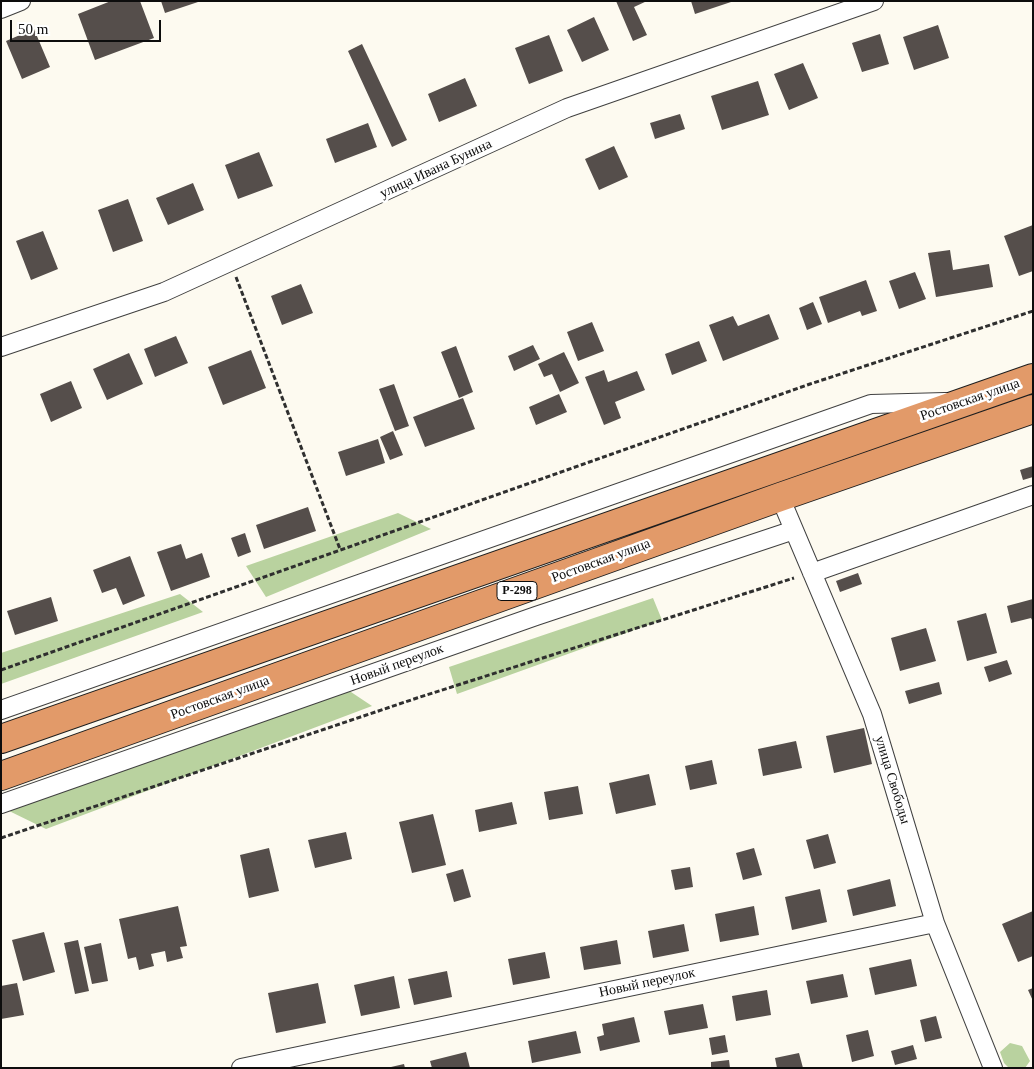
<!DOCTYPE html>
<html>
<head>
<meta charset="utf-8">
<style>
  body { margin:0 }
  #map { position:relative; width:1034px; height:1069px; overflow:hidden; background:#fdfaf0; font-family:"Times New Roman",serif }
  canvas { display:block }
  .frame { position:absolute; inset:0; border:2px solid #0d0d0d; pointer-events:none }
  .scale { position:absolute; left:10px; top:20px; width:151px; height:22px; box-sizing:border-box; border:2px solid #0d0d0d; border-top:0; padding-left:6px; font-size:15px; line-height:18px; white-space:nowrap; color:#0d0d0d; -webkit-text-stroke:4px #fff; paint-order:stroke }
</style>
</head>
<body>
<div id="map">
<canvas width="1034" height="1069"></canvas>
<div class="frame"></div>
<div class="scale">50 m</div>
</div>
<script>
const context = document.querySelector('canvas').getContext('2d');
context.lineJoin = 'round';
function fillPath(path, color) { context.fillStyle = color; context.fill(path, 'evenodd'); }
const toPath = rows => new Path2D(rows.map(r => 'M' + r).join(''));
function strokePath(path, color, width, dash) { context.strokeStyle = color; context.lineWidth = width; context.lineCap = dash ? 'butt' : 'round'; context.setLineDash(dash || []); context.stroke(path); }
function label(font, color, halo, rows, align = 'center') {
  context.font = font + ' "Times New Roman",serif'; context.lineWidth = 5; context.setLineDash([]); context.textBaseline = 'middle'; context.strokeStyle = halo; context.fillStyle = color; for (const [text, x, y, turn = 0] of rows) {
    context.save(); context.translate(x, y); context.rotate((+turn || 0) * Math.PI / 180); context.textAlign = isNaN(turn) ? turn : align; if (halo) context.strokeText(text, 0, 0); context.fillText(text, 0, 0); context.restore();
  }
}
const forest = toPath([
  [398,513,431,529,266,597,246,566],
  [180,594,203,612,1,684,1,653],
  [653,598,662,620,457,694,449,667],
  [348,690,372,706,46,829,5,809],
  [1010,1043,1022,1046,1030,1061,1025,1068,1009,1068,1004,1063,1000,1052]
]);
const building = toPath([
  [111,1,140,1,154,38,95,60,78,14],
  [161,1,198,1,198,2,165,13],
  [616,1,647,1,634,7,647,35,633,41],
  [691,1,731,1,731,2,695,14],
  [594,17,609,50,582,62,567,30],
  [938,25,949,58,914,70,903,37],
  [34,29,50,67,22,79,6,41],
  [880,34,889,64,862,72,852,43],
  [549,35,563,71,529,84,515,48],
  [362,44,407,140,392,147,348,51],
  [803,63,818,98,789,110,774,74],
  [465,78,477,106,439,122,428,94],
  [758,81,769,115,722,130,711,96],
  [680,114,685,129,655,139,650,123],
  [368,123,377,147,335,163,326,139],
  [614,146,628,177,599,190,585,159],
  [259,152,273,186,238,199,225,165],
  [193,183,204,210,168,225,156,198],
  [128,199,143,241,113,252,98,210],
  [1033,225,1033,271,1019,276,1004,236],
  [43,231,58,269,31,280,16,241],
  [950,250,953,270,989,264,993,287,936,297,928,253],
  [915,272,926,299,899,309,889,281],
  [866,280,877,311,862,316,860,311,828,323,819,297],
  [301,284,313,313,282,325,271,296],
  [813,302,822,324,807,330,799,308],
  [769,314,779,339,723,361,709,325,733,316,738,326],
  [592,322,604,351,578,361,567,332],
  [176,336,188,363,155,377,144,349],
  [699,341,707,361,672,375,665,354],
  [533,345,540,359,514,371,508,356],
  [456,346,473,392,459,398,441,352],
  [251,350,266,388,223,405,208,367],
  [564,352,579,383,560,392,552,374,544,377,538,364],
  [129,353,143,384,107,400,93,369],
  [604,370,608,382,637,371,645,390,615,402,621,418,604,425,585,377],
  [71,381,82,408,51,422,40,394],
  [394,384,409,426,395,431,379,389],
  [559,394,567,412,536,425,529,407],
  [463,398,475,429,425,447,413,417],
  [393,431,403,455,390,460,380,437],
  [378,439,385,463,346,476,338,452],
  [1033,466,1033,477,1023,480,1020,470],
  [308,507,316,531,264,549,256,525],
  [245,533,251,552,238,557,231,538],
  [181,544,186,559,202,553,210,577,171,591,157,552],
  [130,556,145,596,123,605,116,588,102,593,93,570],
  [858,573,862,584,840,592,836,581],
  [51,597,58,621,15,635,7,611],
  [1033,599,1033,622,1031,618,1011,623,1007,606],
  [986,613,997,653,967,661,957,621],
  [926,628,936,661,900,671,891,638],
  [1007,660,1012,674,989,682,984,667],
  [939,682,942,694,909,704,905,691],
  [864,728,872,764,834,773,826,736],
  [796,741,802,768,763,776,758,749],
  [712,760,717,784,690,790,685,766],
  [649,774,656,805,616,814,609,783],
  [578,786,583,814,549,820,544,792],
  [512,802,517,824,479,832,475,810],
  [433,814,446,865,412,873,399,822],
  [346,832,352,859,315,868,308,840],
  [828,834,836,863,814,869,806,840],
  [269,848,279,891,249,898,240,855],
  [754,848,762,875,743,880,736,853],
  [690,867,693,887,675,890,671,870],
  [463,869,471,897,454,902,446,874],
  [890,879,896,906,853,916,847,890],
  [820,889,827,922,792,930,785,897],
  [178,906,187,946,180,947,183,958,167,962,165,951,151,954,154,966,139,970,136,957,128,959,119,919],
  [754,906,759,935,720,942,715,914],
  [1033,911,1033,956,1018,962,1002,924],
  [684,924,689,951,653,958,648,931],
  [44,932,55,972,23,981,12,940],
  [78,940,89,991,75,994,64,943],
  [617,940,621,964,584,970,580,947],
  [101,943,108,981,92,984,84,947],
  [545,952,550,978,513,985,508,959],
  [911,959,917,986,875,995,869,968],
  [447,971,452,997,414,1005,408,979],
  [843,974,848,997,811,1004,806,981],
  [394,976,400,1008,361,1016,354,985],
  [17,983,24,1015,1,1019,1,986],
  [318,983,326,1023,276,1033,268,993],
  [1033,988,1033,1001,1028,990],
  [767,990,771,1015,736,1021,732,996],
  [703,1004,708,1028,669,1035,664,1011],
  [936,1016,942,1038,925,1042,920,1020],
  [634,1017,640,1042,600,1051,597,1037,604,1035,602,1024],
  [868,1030,874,1056,852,1062,846,1035],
  [576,1031,581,1053,532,1063,528,1041],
  [725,1035,728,1052,712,1055,709,1038],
  [913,1045,917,1059,895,1065,891,1051],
  [466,1052,470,1068,432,1068,430,1061],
  [799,1053,803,1068,777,1068,775,1058],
  [729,1060,730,1068,711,1068,711,1062],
  [404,1064,405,1068,391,1068,391,1067]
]);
const path = toPath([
  [236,277,340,549],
  [1,670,810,384,1033,311],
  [1,838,417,698,794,578]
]);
const street = toPath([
  [1,9,21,1],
  [1,347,164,292,567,108,874,1],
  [780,497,872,714,935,923,993,1068],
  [812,573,1033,495],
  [1,710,871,404,945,402],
  [1,804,536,616,794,530],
  [241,1068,935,923]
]);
const highway = toPath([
  [1,739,1033,378],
  [1,776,780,497,1033,409]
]);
const shields = [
  [517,591,40]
];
const shieldNames = [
  ["Р-298",517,591]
];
const streetNames = [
  ["улица Ивана Бунина",436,169,-25],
  ["Ростовская улица",970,400,-19],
  ["Ростовская улица",601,561,-20],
  ["Новый переулок",397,665,-20],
  ["Ростовская улица",220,698,-20],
  ["улица Свободы",892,780,73],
  ["Новый переулок",647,983,-12]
];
fillPath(forest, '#b9d29f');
fillPath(building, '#554e4b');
strokePath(street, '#404040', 20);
strokePath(highway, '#1e1e1e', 30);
strokePath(path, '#2f2f2f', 3, [5, 2.5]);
strokePath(street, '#fff', 18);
strokePath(highway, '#e29a69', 28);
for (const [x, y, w] of shields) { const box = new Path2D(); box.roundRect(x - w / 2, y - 9.5, w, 19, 4); context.fillStyle = '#fff'; context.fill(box); strokePath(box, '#0d0d0d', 1); }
label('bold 12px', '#0d0d0d', null, shieldNames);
label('14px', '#0d0d0d', '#fff', streetNames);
</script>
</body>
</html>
